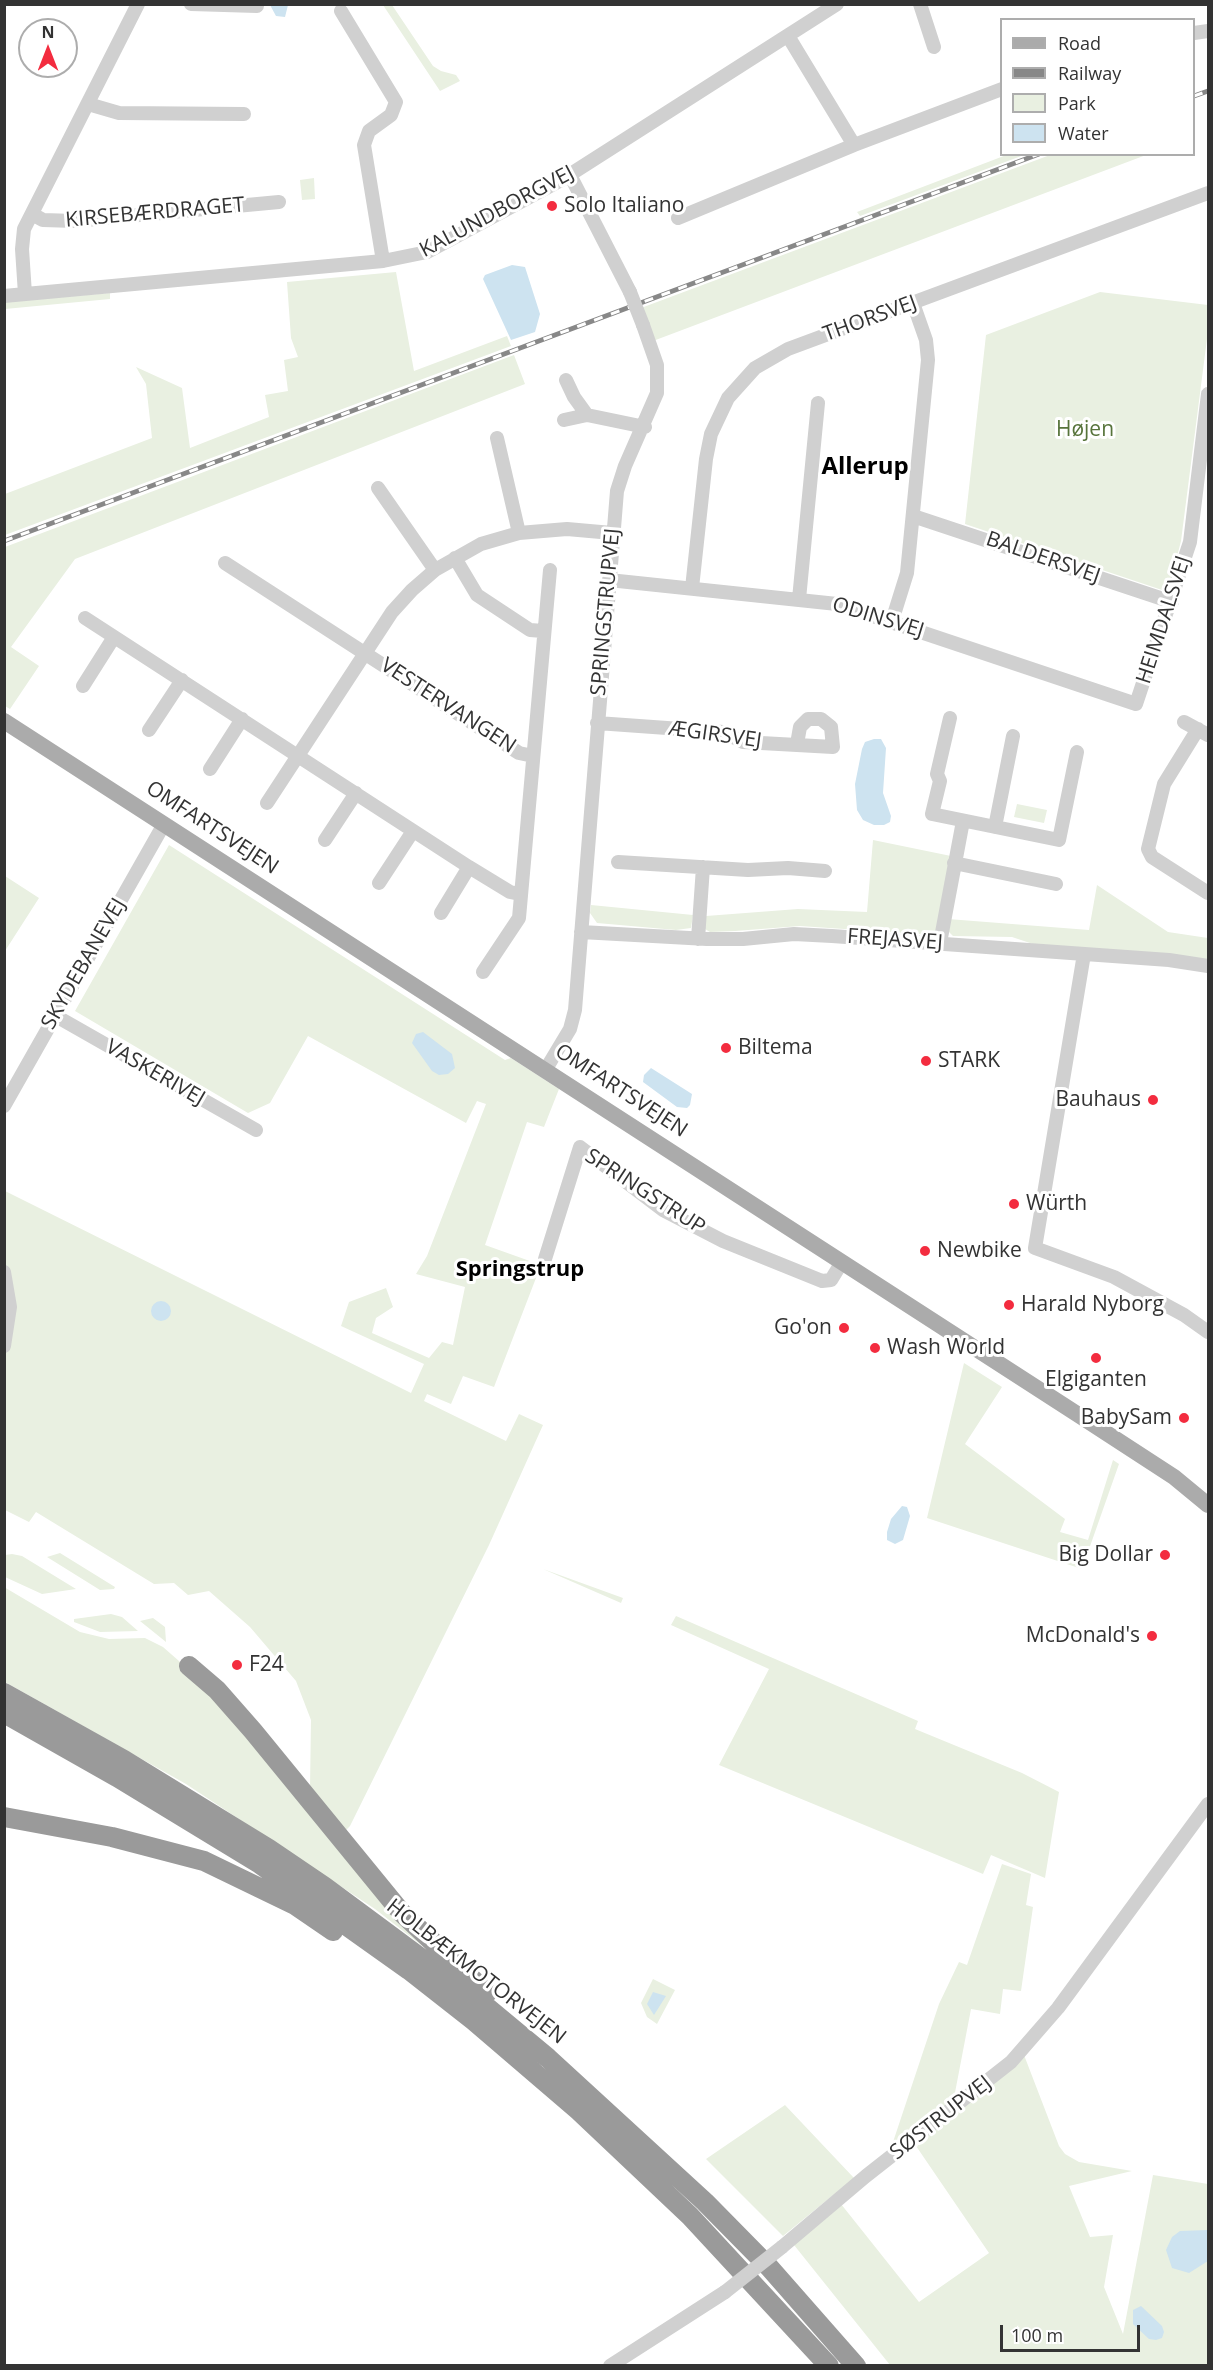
<!DOCTYPE html>
<html>
<head>
<meta charset="utf-8">
<style>
  body { margin:0 }
  #map { position:relative; width:1213px; height:2370px; overflow:hidden; background:#fff; font-family:"Open Sans",sans-serif }
  canvas { display:block }
  .frame { position:absolute; inset:0; border:6px solid #333; pointer-events:none }
  .legend { position:absolute; left:1000px; top:18px; width:195px; height:138px; box-sizing:border-box; background:#fff; border:2px solid #adadad; margin:0; padding:8px 10px; list-style:none; font-size:18px; color:#333 }
  .legend li { display:flex; align-items:center; gap:12px; height:30px }
  .legend b { width:30px; border:2px solid #adadad }
  .north { position:absolute; left:18px; top:18px; width:60px; height:60px; box-sizing:border-box; background:#fff; border:2px solid #adadad; border-radius:50%; rotate:0deg; font-size:16px; font-weight:700; line-height:24px; text-align:center; color:#333 }
  .north::after { content:''; display:block; margin:auto; width:21px; height:27px; background:#f32c3f; clip-path:polygon(50% 0,100% 100%,50% 72%,0 100%) }
  .scale { position:absolute; left:1000px; top:2325px; width:140px; height:27px; box-sizing:border-box; border:3px solid #333; border-top:0; padding-left:8px; font-size:18px; line-height:21px; white-space:nowrap; color:#333; -webkit-text-stroke:4px #fff; paint-order:stroke }
</style>
</head>
<body>
<div id="map">
<canvas width="1213" height="2370"></canvas>
<div class="frame"></div>
<ul class="legend">
<li><b style="height:8px;background:#ababab"></b>Road</li>
<li><b style="height:8px;background:#888"></b>Railway</li>
<li><b style="height:16px;background:#e9f0e1"></b>Park</li>
<li><b style="height:16px;background:#cde3f0"></b>Water</li>
</ul>
<div class="north">N</div>
<div class="scale">100 m</div>
</div>
<script>
const context = document.querySelector('canvas').getContext('2d');
context.lineJoin = 'round';
function fillPath(path, color) { context.fillStyle = color; context.fill(path, 'evenodd'); }
const toPath = rows => new Path2D(rows.map(r => 'M' + r).join(''));
function strokePath(path, color, width, dash) { context.strokeStyle = color; context.lineWidth = width; context.lineCap = dash ? 'butt' : 'round'; context.setLineDash(dash || []); context.stroke(path); }
function label(font, color, halo, rows, align = 'center') {
  context.font = font + ' "Open Sans",sans-serif'; context.lineWidth = 6; context.setLineDash([]); context.textBaseline = 'middle'; context.strokeStyle = halo; context.fillStyle = color; for (const [text, x, y, turn = 0] of rows) {
    context.save(); context.translate(x, y); context.rotate((+turn || 0) * Math.PI / 180); context.textAlign = isNaN(turn) ? turn : align; if (halo) context.strokeText(text, 0, 0); context.fillText(text, 0, 0); context.restore();
  }
}
const green = toPath([
  [383,5,392,5,433,66,441,71,456,75,460,81,440,91],
  [1009,154,1024,155,860,216,857,212],
  [1050,155,1146,155,653,341,641,308],
  [314,178,315,199,302,200,300,180],
  [396,272,414,371,507,336,511,346,5,535,5,494,152,438,146,384,136,367,182,388,190,448,269,417,265,395,288,391,284,360,298,357,291,338,287,282],
  [1100,292,1208,305,1208,331,1181,541,1169,588,1162,590,965,524,986,335],
  [110,293,110,299,5,309,5,302],
  [514,355,525,384,75,559,11,647,39,666,10,709,5,706,5,547],
  [1017,804,1047,810,1044,823,1014,817],
  [873,840,951,856,936,932,932,935,800,926,735,931,710,932,705,929,706,916,798,909,867,912],
  [169,845,505,1060,511,1058,559,1089,544,1127,527,1122,485,1245,541,1265,494,1387,463,1376,451,1404,427,1394,424,1401,506,1441,519,1414,543,1425,489,1545,350,1826,344,1832,310,1788,311,1720,296,1681,250,1627,209,1591,188,1595,174,1583,154,1584,36,1512,29,1522,5,1510,4,1355,8,1346,11,1288,5,1262,5,1191,411,1393,424,1364,341,1326,349,1302,386,1288,393,1307,376,1318,372,1333,429,1358,442,1342,453,1345,465,1287,416,1274,427,1256,486,1104,477,1101,466,1123,308,1036,270,1103,248,1113,75,1011],
  [5,876,39,898,5,951],
  [1097,885,1168,932,1208,938,1208,961,1039,946,1012,937,953,936,947,930,948,919,1089,930],
  [591,905,693,915,691,928,676,930,597,923,590,913],
  [964,1363,1002,1387,965,1444,1065,1519,1060,1532,1088,1540,1113,1460,1119,1464,1082,1569,927,1518],
  [60,1553,115,1587,114,1589,100,1590,47,1557],
  [12,1554,22,1556,76,1589,42,1594,5,1577,5,1555],
  [543,1569,623,1598,621,1603],
  [4,1587,80,1632,109,1639,145,1638,163,1647,187,1668,443,1962,375,1909,186,1784,5,1682],
  [111,1614,122,1617,138,1631,100,1632,74,1622,74,1619],
  [676,1616,918,1721,915,1729,1022,1773,1059,1792,1045,1878,991,1855,983,1874,719,1765,769,1669,671,1625],
  [153,1618,165,1627,166,1642,140,1621],
  [1002,1864,1031,1874,1026,1905,1033,1907,1021,1991,1003,1989,1000,2014,971,2009,953,2103,891,2148,939,2004,959,1962,967,1965],
  [653,1979,675,1990,657,2024,647,2017,641,2003],
  [1024,2055,1059,2146,1065,2154,1079,2162,1132,2171,1069,2186,1090,2237,1113,2235,1104,2287,1123,2334,1153,2175,1208,2184,1208,2365,890,2365,794,2245,841,2204,919,2302,989,2253,914,2143],
  [785,2105,854,2178,783,2236,706,2159]
]);
const water = toPath([
  [270,5,288,5,285,17,276,16],
  [512,265,525,267,540,314,535,332,511,340,483,279,485,275],
  [874,739,881,739,886,748,883,793,891,816,890,822,884,825,874,825,863,820,857,810,855,784,862,749,865,742],
  [423,1032,452,1054,455,1068,448,1074,439,1075,432,1071,412,1043,416,1034],
  [651,1068,692,1094,690,1105,687,1108,677,1107,643,1082,644,1075],
  '151 1311a10 10 0 1 1 20 0a10 10 0 1 1-20 0Z',
  [902,1506,907,1507,910,1516,903,1540,895,1544,887,1540,887,1532,891,1519],
  [653,1992,666,1996,654,2015,647,2004],
  [1208,2230,1208,2261,1189,2273,1172,2268,1166,2250,1172,2237,1180,2231],
  [1141,2306,1162,2326,1164,2332,1162,2338,1156,2340,1149,2339,1133,2324,1133,2310]
]);
const minor = toPath([
  [191,4,257,6],
  [920,4,934,47],
  [341,11,396,102,391,115,369,131,364,145,383,261],
  [1194,33,1208,31],
  [788,36,854,145],
  [88,104,119,113,244,114],
  [570,175,630,292],
  [32,214,43,220,75,221,279,202],
  [678,218,854,145,1002,89],
  [25,294,22,249,24,229,138,4],
  [4,296,383,261,427,252,563,179,837,4],
  [566,380,574,397,587,415],
  [564,420,587,415,645,427],
  [497,438,519,533],
  [378,488,435,570],
  [913,516,1172,602],
  [455,558,477,595,530,630,543,631],
  [225,563,519,753,533,756],
  [609,580,837,604,1136,704,1190,542,1208,394],
  [692,588,706,459,711,434,728,398,755,368,788,349,1208,193],
  [799,599,818,403],
  [85,618,469,867,510,892,520,894],
  [892,621,907,573,928,360,926,340,913,303],
  [83,686,114,637],
  [950,718,937,774,940,781,932,814,1059,840,1077,752],
  [1184,722,1208,735],
  [597,723,723,732,743,742,833,747,831,727,821,719,808,719,800,727,797,744],
  [1198,729,1164,784,1148,849,1152,857,1208,893],
  [149,730,182,680],
  [210,769,242,719],
  [267,803,392,612,412,590,435,570,481,544,519,533,567,529,612,533],
  [995,827,1013,736],
  [325,840,356,793],
  [618,862,748,870,788,868,825,871],
  [954,863,1056,884],
  [379,883,413,831],
  [441,913,469,867],
  [581,932,707,939,743,939,794,934,832,936,1169,960,1208,966],
  [698,939,703,867],
  [940,943,963,821],
  [1084,954,1035,1248,1114,1277,1184,1315,1208,1332],
  [483,972,519,918,550,570],
  [54,1015,256,1130],
  [546,1069,570,1029,575,1010,617,491,625,466,657,393,657,365,643,325],
  [4,1106,164,824],
  [545,1259,580,1147,663,1210,723,1241,822,1281,831,1280,842,1262],
  [4,1272,10,1307,4,1346],
  [782,2247,866,2176,1011,2062,1058,2008,1208,1804],
  [610,2366,725,2292]
]);
const major = toPath([
  [4,721,1091,1423,1174,1477,1208,1505]
]);
const highway = toPath([
  [189,1666,217,1690,253,1731,401,1912,487,1993],
  [4,1693,124,1760,269,1849,325,1887,483,2004,548,2058,705,2202,769,2267,856,2366],
  [4,1713,117,1777,260,1864,409,1970,474,2021,579,2111,690,2216,829,2366],
  [4,1817,112,1837,204,1861,295,1905,333,1931]
]);
const rail = toPath([
  [1194,96,1208,91],
  [4,541,1039,154]
]);
const minorBridge = toPath([
  [630,292,643,325],
  [725,2292,782,2247]
]);
const markers = [
  [552,206,6,"#f32c3f"],
  [726,1048,6,"#f32c3f"],
  [926,1061,6,"#f32c3f"],
  [1153,1100,6,"#f32c3f"],
  [1014,1204,6,"#f32c3f"],
  [925,1251,6,"#f32c3f"],
  [1009,1305,6,"#f32c3f"],
  [844,1328,6,"#f32c3f"],
  [875,1348,6,"#f32c3f"],
  [1096,1358,6,"#f32c3f"],
  [1184,1418,6,"#f32c3f"],
  [1165,1555,6,"#f32c3f"],
  [1152,1636,6,"#f32c3f"],
  [237,1665,6,"#f32c3f"]
];
const poiNames = [
  ["Solo Italiano",564,206],
  ["Biltema",738,1048],
  ["STARK",938,1061],
  ["Bauhaus",1141,1100,"right"],
  ["Würth",1026,1204],
  ["Newbike",937,1251],
  ["Harald Nyborg",1021,1305],
  ["Go'on",832,1328,"right"],
  ["Wash World",887,1348],
  ["Elgiganten",1096,1380,"center"],
  ["BabySam",1172,1418,"right"],
  ["Big Dollar",1153,1555,"right"],
  ["McDonald's",1140,1636,"right"],
  ["F24",249,1665]
];
const streetNames = [
  ["KALUNDBORGVEJ",497,212,-28],
  ["KIRSEBÆRDRAGET",155,213,-5],
  ["THORSVEJ",870,319,-20],
  ["BALDERSVEJ",1043,558,19],
  ["SPRINGSTRUPVEJ",606,612,-85],
  ["ODINSVEJ",878,618,17],
  ["HEIMDALSVEJ",1164,620,-72],
  ["VESTERVANGEN",448,706,33],
  ["ÆGIRSVEJ",715,735,8],
  ["OMFARTSVEJEN",212,828,33],
  ["FREJASVEJ",895,940,4],
  ["SKYDEBANEVEJ",84,964,-60],
  ["VASKERIVEJ",155,1073,30],
  ["OMFARTSVEJEN",621,1091,33],
  ["SPRINGSTRUP",645,1192,33],
  ["HOLBÆKMOTORVEJEN",476,1972,38],
  ["SØSTRUPVEJ",941,2118,-38]
];
const parkNames = [
  ["Højen",1085,430]
];
const neighbourhoodNames = [
  ["Springstrup",520,1270]
];
const quarterNames = [
  ["Allerup",865,467]
];
fillPath(green, '#e9f0e1');
fillPath(water, '#cde3f0');
strokePath(minor, '#d0d0d0', 14);
strokePath(major, '#ababab', 16);
strokePath(highway, '#9a9a9a', 20);
strokePath(rail, '#888', 5);
strokePath(rail, '#fff', 3, [9]);
strokePath(minorBridge, '#d0d0d0', 14);
for (const [x, y, r, color] of markers) { const dot = new Path2D(); dot.arc(x, y, r, 0, 2 * Math.PI); context.fillStyle = color; context.fill(dot); strokePath(dot, '#fff', 2); }
label('21px', '#333', '#fff', poiNames, 'left');
label('21px', '#333', '#fff', streetNames);
label('21px', '#57743b', '#fff', parkNames);
label('bold 22px', '#000', '#fff', neighbourhoodNames);
label('bold 24px', '#000', '#fff', quarterNames);
</script>
</body>
</html>
